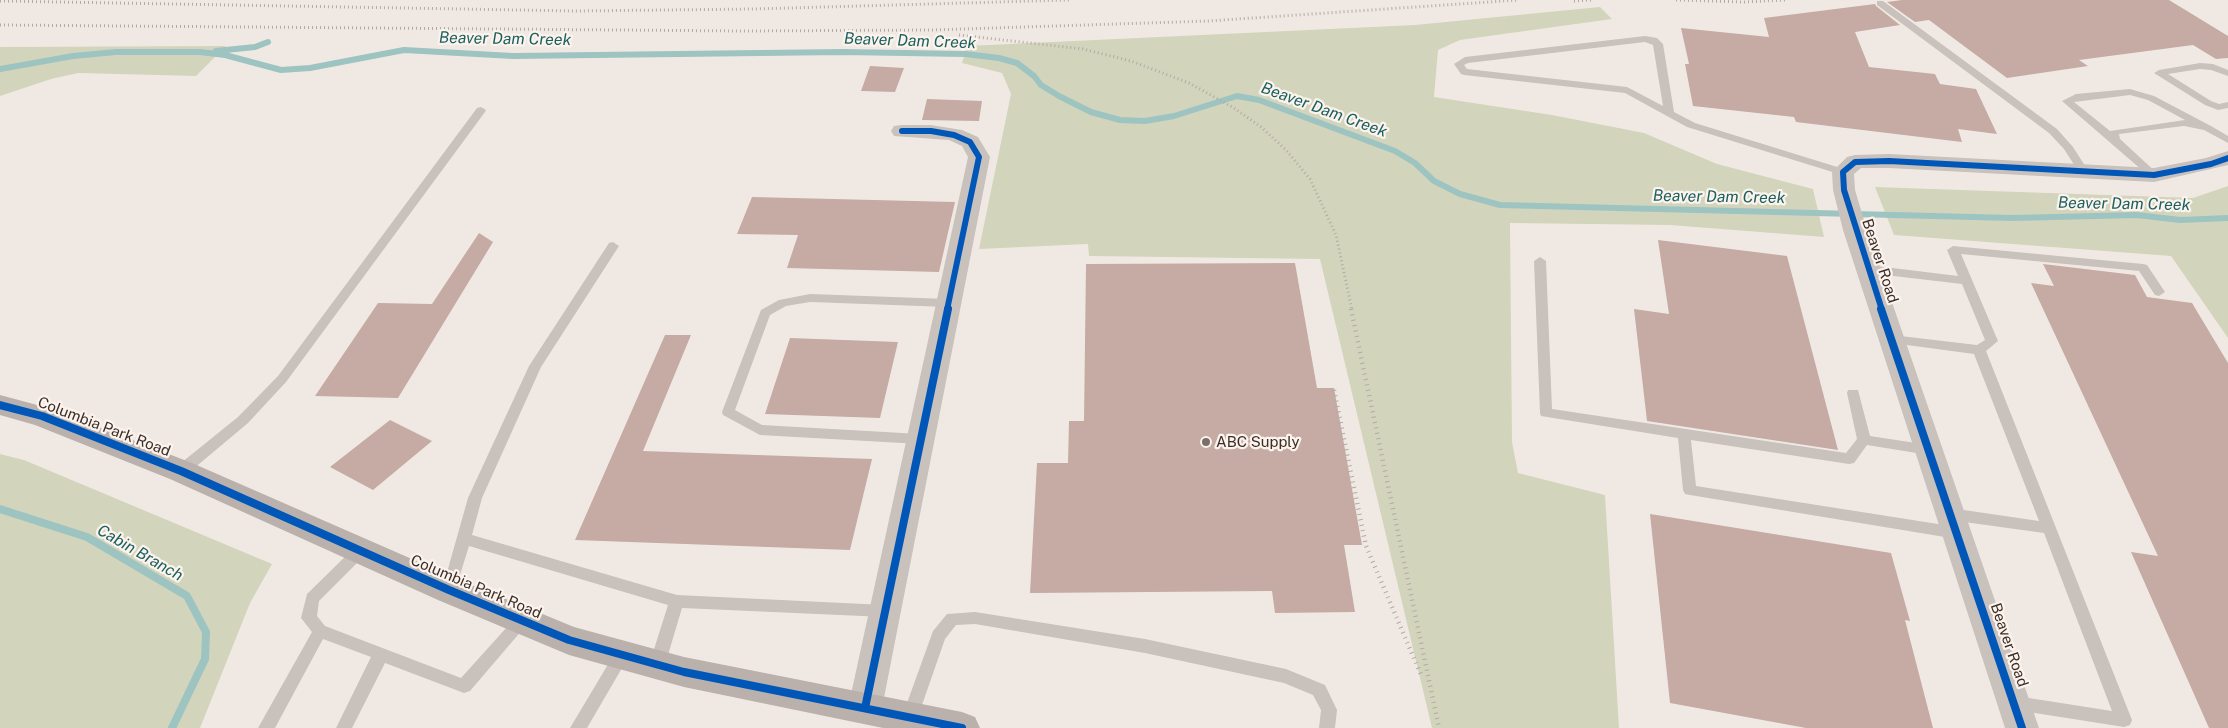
<!DOCTYPE html>
<html>
<head>
<meta charset="utf-8">
<style>
  body { margin:0 }
  canvas { display:block; background:#f0e9e3 }
</style>
</head>
<body>
<canvas width="2228" height="728"></canvas>
<script>
const context = document.querySelector('canvas').getContext('2d');
context.lineJoin = 'round';
function fillPath(path, color) { context.fillStyle = color; context.fill(path, 'evenodd'); }
const toPath = rows => new Path2D(rows.map(r => 'M' + r).join(''));
function strokePath(path, color, width, dash) { context.strokeStyle = color; context.lineWidth = width; context.lineCap = dash ? 'butt' : 'round'; context.setLineDash(dash || []); context.stroke(path); }
function label(font, color, halo, rows, align = 'center') {
  context.font = font + ' "Public Sans",sans-serif'; context.lineWidth = 4.5; context.setLineDash([]); context.textBaseline = 'middle'; context.strokeStyle = halo; context.fillStyle = color; for (const [text, x, y, turn = 0] of rows) {
    context.save(); context.translate(x, y); context.rotate((+turn || 0) * Math.PI / 180); context.textAlign = isNaN(turn) ? turn : align; if (halo) context.strokeText(text, 0, 0); context.fillText(text, 0, 0); context.restore();
  }
}
const green = toPath([
  [1600,7,1612,19,1460,40,1438,50,1434,97,1552,115,1644,133,1717,164,1813,189,1824,237,1670,225,1510,223,1512,442,1518,473,1605,495,1619,728,1432,728,1320,259,1089,256,1088,244,979,249,1011,94,1002,73,962,63,967,46,1415,25],
  [226,46,196,76,78,73,51,79,0,96,0,47],
  [2228,186,2228,338,2171,256,1894,235,1875,187,2193,198],
  [0,454,24,460,272,564,250,603,200,728,0,728]
]);
const streamFar1 = toPath([
  [216,51,255,47,268,42],
  [0,69,73,56,116,52,200,52,225,55,281,70,310,68,404,50,513,56,843,52,965,54,999,58,1017,63,1034,76,1041,85,1059,96,1091,112,1120,120,1145,121,1174,116,1237,96,1259,100,1395,151,1415,163,1434,181,1460,194,1500,205,2012,218,2137,215,2180,220,2228,218]
]);
const stream = toPath([
  [0,509,87,537,187,596,206,632,205,659,172,728]
]);
const building = toPath([
  [1902,0,2169,0,2228,36,2228,58,2216,59,2193,45,2079,60,2088,66,2007,78,1929,20,1915,22,1887,2],
  [1875,4,1876,6,1900,25,1855,32,1869,67,1935,74,1940,84,1976,89,1997,134,1958,129,1962,142,1796,122,1794,117,1693,106,1685,64,1689,64,1681,28,1769,37,1764,18],
  [870,66,904,68,895,92,861,91],
  [927,99,982,101,979,121,922,120],
  [752,197,955,202,939,272,787,268,798,235,737,234],
  [479,233,493,242,398,398,315,396,378,303,432,304],
  [1658,240,1787,256,1838,450,1647,421,1634,309,1669,314],
  [1295,263,1317,388,1334,388,1362,545,1344,545,1355,612,1275,613,1272,591,1030,593,1037,463,1068,463,1069,421,1084,421,1086,264],
  [2043,264,2135,275,2147,297,2192,303,2228,363,2228,728,2209,728,2131,552,2158,556,2031,283,2054,286],
  [665,335,691,335,643,451,872,459,850,550,575,540],
  [790,338,898,342,880,418,765,414],
  [390,420,432,441,373,490,330,467],
  [1650,514,1891,553,1910,621,1905,620,1933,728,1806,728,1670,703]
]);
const lane = toPath([
  [1877,1,1883,1,2057,129,2073,147,2089,172,2088,174,2080,174,2064,149,2049,133,1877,5,1877,1],
  [1645,36,1657,38,1663,44,1674,112,1695,123,1847,170,1848,172,1843,175,1839,174,1687,127,1625,93,1464,75,1461,74,1454,64,1465,57,1645,36],
  [1645,42,1653,45,1663,106,1627,87,1467,69,1464,65,1468,63,1645,42],
  [2200,63,2213,64,2228,70,2228,76,2211,70,2200,69,2168,74,2211,101,2219,104,2228,102,2228,108,2218,110,2205,105,2154,73,2159,70,2200,63],
  [2130,89,2154,96,2211,126,2228,136,2228,143,2204,130,2184,126,2119,134,2120,139,2159,175,2158,177,2150,177,2062,101,2076,94,2130,89],
  [2130,95,2148,100,2185,120,2110,131,2074,102,2130,95],
  [481,107,486,110,485,112,286,382,248,423,186,475,176,475,174,471,176,467,238,417,278,376,477,108,481,107],
  [613,242,619,246,541,367,482,498,472,535,677,595,885,605,890,607,892,611,890,615,885,617,682,608,665,665,662,670,657,672,652,670,649,665,668,605,469,546,454,594,449,596,444,594,442,590,468,498,529,366,609,243,613,242],
  [1953,246,2143,264,2147,265,2165,292,2159,296,2155,295,2139,271,1961,254,1998,341,1986,351,2132,720,2130,725,2124,727,2016,710,2010,708,2008,703,2010,698,2016,696,2112,711,2044,533,1950,520,1945,518,1943,514,1945,510,1950,508,2039,521,1974,354,1892,343,1886,339,1892,335,1977,345,1985,340,1962,284,1868,273,1862,269,1868,265,1958,276,1947,250,1953,246],
  [1540,257,1546,261,1552,409,1846,453,1857,439,1847,393,1848,390,1858,390,1870,436,1929,445,1934,446,1936,450,1934,454,1929,455,1867,445,1854,463,1849,464,1691,440,1696,486,1957,527,1962,529,1964,533,1962,537,1957,539,1690,495,1685,494,1683,490,1678,438,1541,416,1540,413,1534,261,1540,257],
  [810,294,948,299,954,303,948,307,810,302,786,306,770,315,735,410,762,425,920,434,925,435,927,439,925,443,920,444,760,435,723,415,722,412,761,310,779,300,810,294],
  [360,545,365,547,367,551,365,555,319,601,317,616,325,626,461,678,516,617,521,616,526,617,529,622,470,691,464,693,385,663,352,728,336,728,371,657,323,639,275,728,258,728,312,632,301,618,307,594,355,547,360,545],
  [975,612,1145,639,1286,669,1325,685,1337,710,1335,728,1319,728,1321,710,1313,695,1284,683,1145,653,975,624,956,625,945,639,914,728,898,728,933,631,947,614,975,612],
  [621,649,626,651,629,656,587,728,570,728,616,651,621,649]
]);
const street = toPath([
  [902,125,931,125,962,130,978,137,990,157,882,708,877,719,865,723,853,719,848,708,968,157,962,146,949,140,894,136,891,131,894,126,902,125],
  [2228,151,2228,165,2154,182,1889,168,1861,168,1854,174,1855,190,1867,230,2039,728,2005,728,1843,230,1833,190,1832,172,1847,157,1855,155,1889,154,2154,168,2206,158,2228,151]
]);
const secondary = toPath([
  [0,395,52,409,192,463,460,580,574,627,684,657,962,712,975,717,980,728,883,728,684,687,569,655,438,600,170,479,35,425,0,415,0,395]
]);
const railFar1 = toPath([
  [1676,0,1744,2,1786,0],
  [0,1,576,11,754,9,1069,0],
  [1574,1,1593,0],
  [0,25,742,31,932,30,1208,21,1519,0],
  [959,35,1083,49,1131,61,1189,83,1234,108,1261,127,1286,150,1310,179,1336,235,1352,310]
]);
const rail = toPath([
  [1351,309,1439,728],
  [1334,390,1366,546,1422,677]
]);
const cyclewayFar1 = toPath([
  [902,131,931,131,954,135,970,142,979,157,947,310],
  [1882,310,1844,190,1843,172,1855,162,1889,161,2154,175,2211,164,2228,158]
]);
const cycleway = toPath([
  [1881,309,2022,728],
  [0,405,42,416,181,471,449,590,569,640,684,672,962,728],
  [865,708,948,309]
]);
const markers = [
  [1206,442,5,"#7a6f6a"]
];
const streetNames = [
  ["Beaver Road",1880,261,72],
  ["Columbia Park Road",104,427,21],
  ["Columbia Park Road",476,587,23],
  ["Beaver Road",2009,645,71]
];
const poiNames = [
  ["ABC Supply",1216,442]
];
const waterNames = [
  ["Beaver Dam Creek",505,39,1],
  ["Beaver Dam Creek",910,41,2],
  ["Beaver Dam Creek",1324,110,20],
  ["Beaver Dam Creek",1719,197,1],
  ["Beaver Dam Creek",2124,204,1],
  ["Cabin Branch",140,553,30]
];
fillPath(green, '#d2d5bc');
strokePath(streamFar1, '#9ec4c1', 6);
strokePath(stream, '#9ec4c1', 8);
fillPath(building, '#c5aba4');
fillPath(lane, '#c9c1bc');
fillPath(street, '#c9c1bc');
fillPath(secondary, '#bab1ac');
strokePath(railFar1, '#b1aaa6', 3, [1, 3]);
strokePath(rail, '#b1aaa6', 4.5, [1, 4.5]);
strokePath(cyclewayFar1, '#0057b8', 6);
strokePath(cycleway, '#0057b8', 8);
for (const [x, y, r, color] of markers) { const dot = new Path2D(); dot.arc(x, y, r, 0, 2 * Math.PI); context.fillStyle = color; context.fill(dot); strokePath(dot, '#fbf3ec', 2); }
label('15px', '#3b2e29', '#fbf3ec', streetNames);
label('15px', '#3b2e29', '#fbf3ec', poiNames, 'left');
label('italic 16px', '#1b6060', '#fbf3ec', waterNames);
</script>
</body>
</html>
